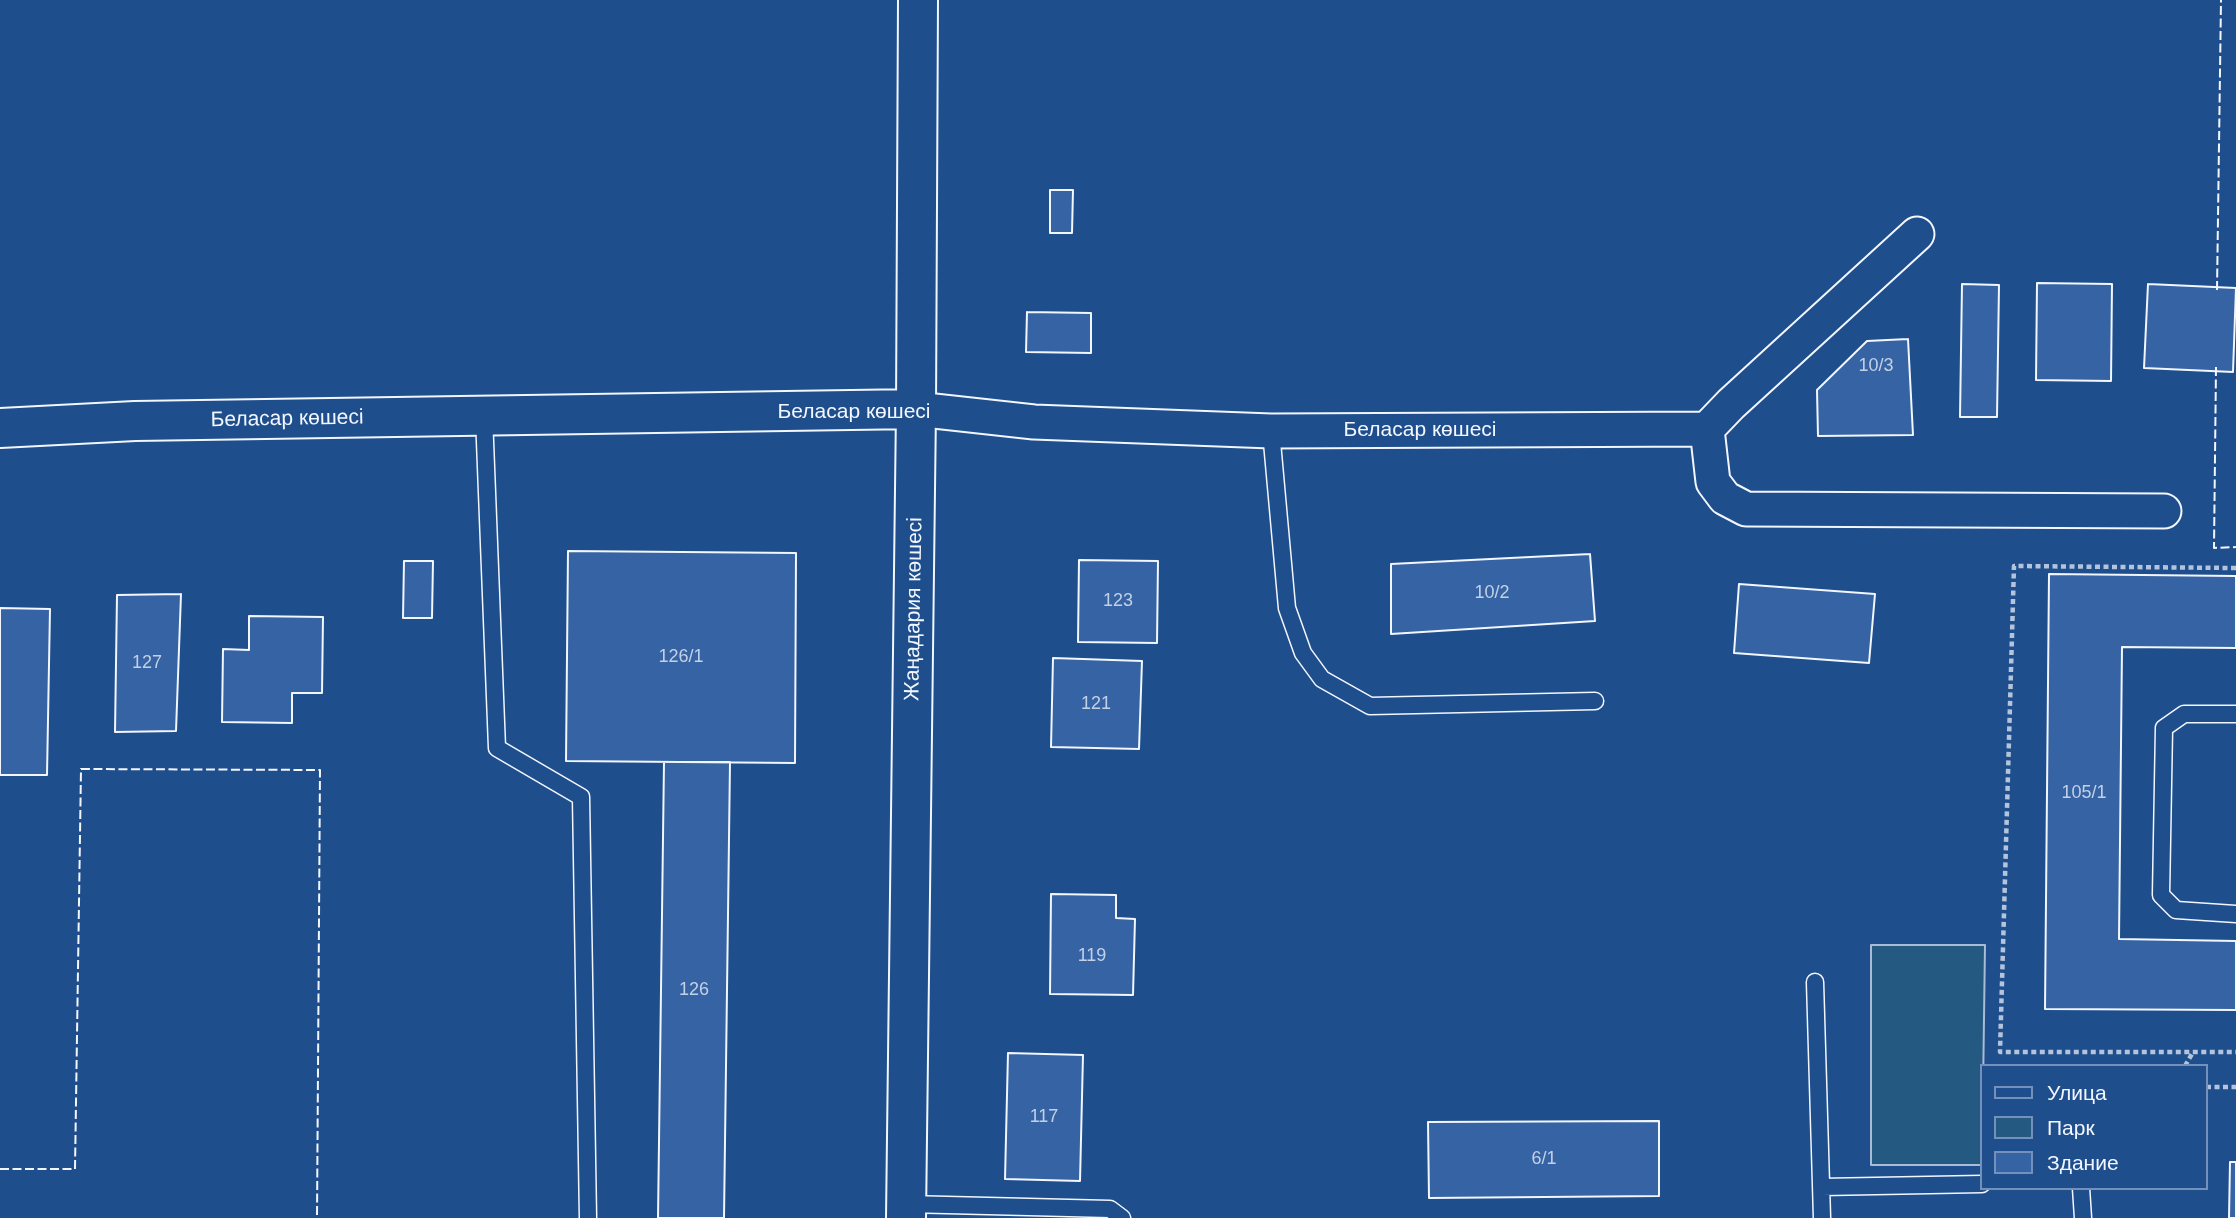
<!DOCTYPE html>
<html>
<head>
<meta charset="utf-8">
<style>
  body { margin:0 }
  #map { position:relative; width:2236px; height:1218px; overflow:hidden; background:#1f4e8c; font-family:Helvetica,sans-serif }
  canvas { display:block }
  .legend { position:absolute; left:1980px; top:1064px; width:228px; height:126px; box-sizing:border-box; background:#1f4e8c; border:2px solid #7391ba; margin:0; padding:9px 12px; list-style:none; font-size:21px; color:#f2f6ff }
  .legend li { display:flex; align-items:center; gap:14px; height:35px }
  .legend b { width:35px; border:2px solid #7391ba }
</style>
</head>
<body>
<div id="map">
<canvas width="2236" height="1218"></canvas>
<ul class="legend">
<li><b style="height:9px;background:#1f4e8c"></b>Улица</li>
<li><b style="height:19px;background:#245a82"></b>Парк</li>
<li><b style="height:19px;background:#3563a3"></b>Здание</li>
</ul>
</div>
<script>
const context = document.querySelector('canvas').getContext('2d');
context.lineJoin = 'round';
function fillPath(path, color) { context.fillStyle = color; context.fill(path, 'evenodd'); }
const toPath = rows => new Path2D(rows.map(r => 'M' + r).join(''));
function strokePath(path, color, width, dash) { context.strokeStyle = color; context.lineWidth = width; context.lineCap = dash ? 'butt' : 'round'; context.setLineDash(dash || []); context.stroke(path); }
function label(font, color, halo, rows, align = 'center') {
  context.font = font + ' Helvetica,sans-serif'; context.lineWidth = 5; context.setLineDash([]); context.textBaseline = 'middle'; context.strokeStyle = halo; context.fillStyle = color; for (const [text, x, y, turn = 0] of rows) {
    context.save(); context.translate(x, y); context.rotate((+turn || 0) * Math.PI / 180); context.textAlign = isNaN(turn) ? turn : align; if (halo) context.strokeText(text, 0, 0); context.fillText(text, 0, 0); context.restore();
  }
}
const green = toPath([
  [1871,945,1985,945,1982,1165,1871,1165,1871,945]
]);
const building = toPath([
  [1050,190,1073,190,1072,233,1050,233,1050,190],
  [2037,283,2112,284,2111,381,2036,380,2037,283],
  [1962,284,1999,285,1997,417,1960,417,1962,284],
  [2148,284,2236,288,2233,372,2144,368,2148,284],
  [1027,312,1091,313,1091,353,1026,352,1027,312],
  [1908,339,1913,435,1818,436,1817,390,1867,341,1908,339],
  [568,551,796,553,795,763,566,761,568,551],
  [1590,554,1595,621,1391,634,1391,564,1590,554],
  [1079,560,1158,561,1157,643,1078,642,1079,560],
  [404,561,433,561,432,618,403,618,404,561],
  [2049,574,2236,576,2236,648,2122,647,2119,939,2236,941,2236,1010,2045,1009,2049,574],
  [1739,584,1875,594,1869,663,1734,653,1739,584],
  [181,594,176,731,115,732,117,595,181,594],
  [0,608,50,609,47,775,0,775,0,608],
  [249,616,323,617,322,693,292,693,292,723,222,722,223,649,249,650,249,616],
  [1053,658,1142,661,1139,749,1051,747,1053,658],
  [664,762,730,762,724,1218,658,1218,664,762],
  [1051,894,1116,895,1116,918,1135,919,1133,995,1050,994,1051,894],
  [1008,1053,1083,1055,1080,1181,1005,1179,1008,1053],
  [1659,1121,1659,1196,1429,1198,1428,1122,1659,1121],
  [2230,1162,2236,1162,2236,1218,2229,1218,2230,1162]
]);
const path = toPath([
  [2236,568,2014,566,2000,1052,2236,1052],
  [2185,1066,2193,1052],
  [2206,1087,2236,1087]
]);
const service = toPath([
  [484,416,497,748,581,797,588,1218],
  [1271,431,1287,608,1303,653,1322,679,1370,706,1595,701],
  [2236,714,2184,714,2164,728,2161,895,2176,910,2236,914],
  [1815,982,1822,1218],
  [1822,1187,1982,1184],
  [2081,1188,2083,1218],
  [906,1204,1110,1209,1122,1218]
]);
const minor = toPath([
  [1917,234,1731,404,1707,429,1713,482,1725,498,1746,509,2164,511],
  [916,409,1034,422,1271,431,1707,429]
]);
const tertiary = toPath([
  [0,428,135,421,916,409],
  [906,1218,916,409,918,0]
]);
const fence = toPath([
  [2217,290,2221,0],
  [2216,367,2214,548,2236,547],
  [0,1169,75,1169,81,769,320,770,317,1218]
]);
const numberNames = [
  ["10/3",1876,366],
  ["10/2",1492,593],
  ["123",1118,601],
  ["126/1",681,657],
  ["127",147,663],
  ["121",1096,704],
  ["105/1",2084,793],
  ["119",1092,956],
  ["126",694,990],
  ["117",1044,1117],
  ["6/1",1544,1159]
];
const streetNames = [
  ["Беласар көшесі",854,412],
  ["Беласар көшесі",287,419,-1],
  ["Беласар көшесі",1420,430],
  ["Жаңадария көшесі",914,609,-89]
];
fillPath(green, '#245a82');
strokePath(green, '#a8bbd7', 2);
fillPath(building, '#3563a3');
strokePath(building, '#f2f6ff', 2);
strokePath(service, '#f2f6ff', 19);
strokePath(minor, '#f2f6ff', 37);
strokePath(tertiary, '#f2f6ff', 42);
strokePath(path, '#b3c4dc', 4.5, [5, 3.5]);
strokePath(service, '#1f4e8c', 16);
strokePath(minor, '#1f4e8c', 33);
strokePath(tertiary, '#1f4e8c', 38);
strokePath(fence, '#f2f6ff', 2, [9, 3.5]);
label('18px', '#c3d1e8', null, numberNames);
label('21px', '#f2f6ff', '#1f4e8c', streetNames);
</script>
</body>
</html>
